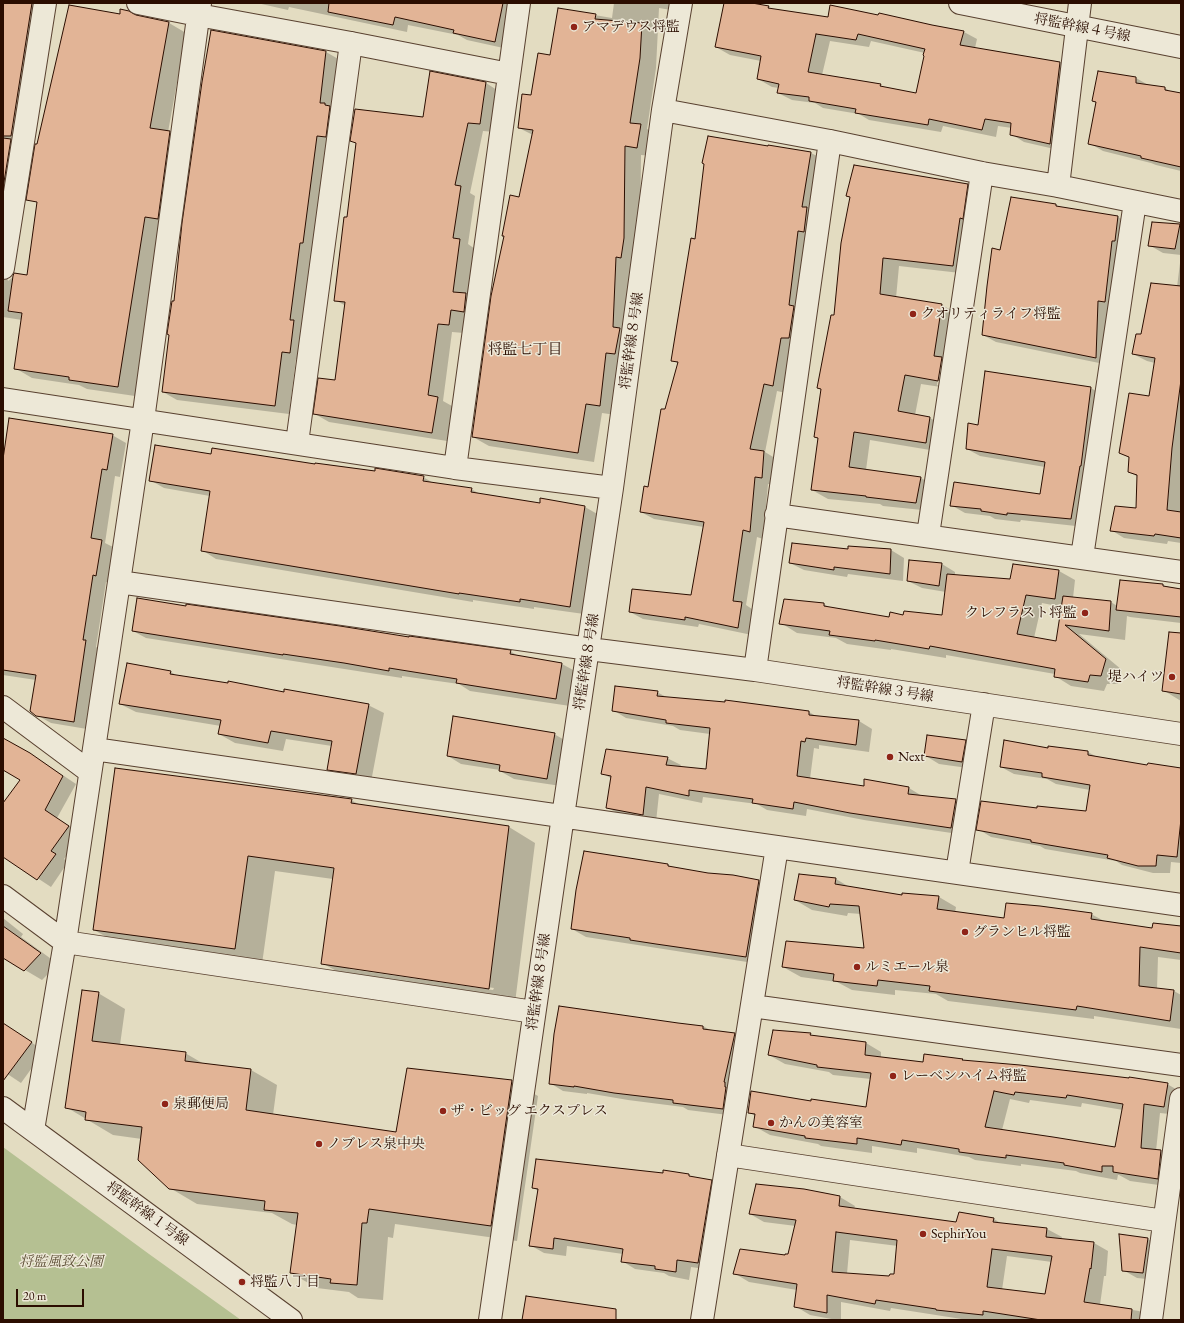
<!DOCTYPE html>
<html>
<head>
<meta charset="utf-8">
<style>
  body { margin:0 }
  #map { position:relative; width:1184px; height:1323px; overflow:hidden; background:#e3dcc1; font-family:"EB Garamond",serif }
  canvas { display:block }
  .frame { position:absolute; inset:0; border:4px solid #2b0d00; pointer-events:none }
  .scale { position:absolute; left:16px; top:1289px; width:68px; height:18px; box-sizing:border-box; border:2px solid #2b0d00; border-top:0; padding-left:5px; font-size:12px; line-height:14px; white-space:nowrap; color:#2b0d00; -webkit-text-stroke:3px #ede8d7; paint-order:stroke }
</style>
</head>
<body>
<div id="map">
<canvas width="1184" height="1323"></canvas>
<div class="frame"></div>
<div class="scale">20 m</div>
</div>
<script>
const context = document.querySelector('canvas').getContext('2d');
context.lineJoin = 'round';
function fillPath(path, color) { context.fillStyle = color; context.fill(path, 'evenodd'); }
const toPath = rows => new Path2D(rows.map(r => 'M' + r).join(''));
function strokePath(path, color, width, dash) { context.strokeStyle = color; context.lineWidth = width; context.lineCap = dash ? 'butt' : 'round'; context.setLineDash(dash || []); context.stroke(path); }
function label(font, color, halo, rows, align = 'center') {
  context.font = font + ' "EB Garamond","Noto Serif JP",serif'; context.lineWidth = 3; context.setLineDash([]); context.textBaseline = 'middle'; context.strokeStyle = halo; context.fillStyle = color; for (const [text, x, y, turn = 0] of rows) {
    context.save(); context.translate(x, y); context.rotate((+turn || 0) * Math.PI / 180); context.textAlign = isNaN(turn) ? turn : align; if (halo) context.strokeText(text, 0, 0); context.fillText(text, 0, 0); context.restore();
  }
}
const green = toPath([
  [3,1147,149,1254,241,1320,3,1320]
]);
const shadow = toPath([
  [3,3,51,3,7,276,8,281,13,277,28,276,121,15,169,23,186,33,168,132,186,142,161,226,135,396,87,389,79,385,32,378,15,368,22,320,3,317,3,319],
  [257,3,517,3,508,49,467,40,458,35,408,25,407,32,289,7,288,10],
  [614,3,678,3,677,11,659,8,656,68,647,129,656,134,653,156,641,155,640,247,616,415,602,413,594,462,489,446,473,437,505,237,503,235,520,198,533,135,519,128,550,56,559,9,612,18],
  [725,3,747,3,768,7,773,10,828,19,964,32,977,39,975,48,1060,63,1073,71,1063,151,1024,142,1011,134,1012,128,998,126,996,137,943,126,941,132,869,120,859,114,823,108,815,103,792,100,778,93,779,88,772,87,758,79,761,61,730,55,716,47],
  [830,41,869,47,871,41,925,53,925,56,917,95,884,87,880,85,822,75],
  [326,52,340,60,304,360,296,359,289,414,177,400,163,392,175,302],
  [1099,72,1136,78,1150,86,1165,88,1173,93,1181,94,1181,171,1156,165,1151,163,1103,151,1089,143,1097,103,1093,101],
  [486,83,500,92,495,132,483,131,470,193,475,196,468,244,475,249,464,333,452,332,443,401,452,406,447,441,329,422,315,414,336,381,346,306,335,300,348,218,424,118],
  [769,146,811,153,825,160,786,393,777,391,765,452,778,460,775,485,768,484,763,539,757,537,746,605,755,611,752,635,699,624,698,627,643,619,630,612,692,596,704,527,654,519,641,512,649,488,666,410,679,364,672,360,696,240],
  [967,185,983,194,969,274,899,266,896,298,942,305,958,314,954,389,921,384,915,415,930,418,946,427,942,452,870,440,866,470,921,478,937,487,932,511,883,506,880,504,828,499,812,490,819,439,815,437,822,390,818,387,835,316,842,243],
  [941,359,943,359,939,386,937,385],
  [1056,205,1060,207,1118,217,1132,225,1109,365,996,342,983,335,1000,251],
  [1179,225,1181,226,1181,543,1168,541,1167,544,1124,538,1111,530,1137,510,1138,477,1129,472,1130,458,1120,453,1150,397,1155,363,1147,361,1133,354,1142,336,1177,287,1181,255,1163,253,1149,245],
  [986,372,1091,388,1104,396,1085,527,1021,520,1020,522,995,519,990,516,965,513,951,505,1041,495,1045,467,980,456,967,449,979,426],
  [112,435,126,443,120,477,115,476,105,543,115,548,109,583,106,582,96,647,99,649,87,729,51,723,37,715,36,680,3,675,3,466],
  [212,455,423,477,435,484,471,489,480,494,540,504,585,507,599,515,584,614,534,607,534,609,473,600,473,602,216,559,202,550,210,496,164,488,150,480],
  [849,547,891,550,904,558,903,581,848,574,847,577,804,570,790,563,848,550],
  [942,564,955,572,955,575,1010,580,1059,571,1075,580,1073,598,1111,602,1117,606,1162,585,1181,590,1181,623,1130,617,1127,616,1125,640,1079,634,1122,670,1118,684,1107,684,1104,691,1071,686,1055,676,1055,674,946,655,946,658,891,649,891,650,847,644,836,638,797,633,781,623,824,604,830,608,890,618,904,616,943,617,946,592,922,588,908,581],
  [1042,603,1062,607,1057,642,1034,638],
  [133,631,510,651,520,657,562,664,575,671,570,706,470,691,459,684,402,676,402,678,146,638],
  [1181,665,1181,701,1163,690],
  [171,672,179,677,368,705,384,713,371,782,343,778,328,769,332,746,286,739,283,751,235,743,219,734,221,726,136,712,120,704],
  [657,692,668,698,726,703,726,701,809,712,816,716,859,721,872,729,869,752,819,745,819,749,814,748,810,779,865,788,909,788,922,796,956,800,969,807,965,835,864,820,807,809,806,816,767,810,757,804,703,797,702,803,659,794,656,822,621,815,608,808,612,779,602,773,667,758,681,765,680,767,707,770,710,734,680,730,673,726,626,718,613,710],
  [554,734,568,742,561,786,514,779,500,771,500,770,461,764,448,756],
  [3,739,43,762,76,784,57,818,82,834,64,859,68,862,51,887,4,856,3,849,3,804,22,780,3,769],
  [965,741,979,748,975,769,939,764,926,756],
  [1049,749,1088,752,1097,757,1148,766,1181,769,1181,863,1171,862,1170,873,1153,873,1122,865,1116,861,1045,849,1040,846,991,837,978,829,1037,809,1087,812,1090,790,1056,784,1047,779,1014,774,1001,767],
  [351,800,362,806,509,827,535,843,515,1003,349,978,322,963,333,879,275,871,262,964,121,945,94,930],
  [349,967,494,988,493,990,349,969],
  [668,865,672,867,708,874,759,881,772,888,760,964,586,937,572,929],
  [800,875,836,879,851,888,903,896,939,897,956,907,955,913,1005,919,1091,914,1106,922,1153,929,1181,927,1181,960,1158,957,1157,989,1174,991,1181,995,1181,1029,1094,1016,1094,1019,948,1001,936,994,895,990,895,995,852,990,837,982,801,977,783,967,865,949,861,914,848,913,847,916,812,910,795,900],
  [3,918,23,934,21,937,58,964,42,980,3,957],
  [98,993,125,1009,120,1045,185,1053,204,1064,251,1070,277,1085,273,1115,397,1133,511,1081,538,1096,517,1241,395,1224,393,1238,388,1237,383,1300,358,1298,349,1292,317,1288,291,1273,297,1225,292,1224,272,1213,197,1204,170,1188,142,1139,113,1135,66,1107],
  [703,1026,710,1030,735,1034,748,1041,736,1116,688,1110,683,1107,628,1100,587,1093,587,1094,563,1091,550,1083],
  [810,1034,814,1037,866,1043,881,1052,881,1058,924,1063,925,1055,962,1060,965,1062,1167,1084,1181,1092,1179,1115,1160,1113,1156,1151,1161,1151,1177,1160,1173,1187,1130,1181,1119,1175,1118,1175,1117,1180,1080,1173,1076,1171,1021,1164,1021,1166,975,1160,969,1157,917,1148,917,1153,872,1146,872,1153,821,1146,818,1144,770,1135,754,1126,755,1116,749,1112,811,1102,867,1109,871,1079,833,1075,829,1072,785,1064,769,1055],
  [1010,1099,1029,1103,1030,1100,1081,1107,1082,1103,1123,1110,1116,1149,1002,1130],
  [3,1036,22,1036,44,1051,21,1083,3,1071],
  [664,1174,688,1175,692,1178,711,1181,725,1189,712,1270,691,1267,689,1280,669,1276,664,1273,635,1269,622,1261,623,1254,567,1246,566,1256,544,1253,530,1245,538,1191,533,1187],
  [840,1197,855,1206,854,1209,957,1223,959,1214,994,1219,1002,1224,1047,1229,1062,1237,1061,1240,1094,1243,1108,1251,1106,1276,1104,1276,1100,1305,1139,1311,1154,1320,968,1320,891,1308,890,1311,841,1302,841,1320,837,1320,810,1315,795,1306,797,1290,749,1282,734,1273,789,1255,796,1226,764,1222,750,1214],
  [850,1240,898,1246,895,1275,890,1277,847,1274],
  [1007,1256,1052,1262,1045,1295,1002,1290],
  [1148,1239,1161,1247,1157,1280,1137,1278,1123,1270]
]);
const building = toPath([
  [3,3,32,3,11,136,3,136,3,3],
  [329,3,503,3,495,42,453,33,454,30,395,17,393,25,328,12,329,3],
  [724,3,752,3,769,6,768,8,828,17,830,5,878,15,879,13,932,25,964,31,960,45,1060,62,1050,144,1010,135,1011,123,985,119,982,130,929,119,928,125,855,113,856,109,809,101,809,97,777,93,779,84,757,79,761,56,715,47,724,3],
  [816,34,856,40,858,34,925,49,923,55,924,56,916,93,880,86,881,84,808,72,816,34],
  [69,5,120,14,120,9,129,11,136,15,169,22,150,128,170,131,158,219,145,217,118,387,69,380,69,377,14,369,22,313,8,311,13,276,14,273,27,275,37,202,26,200,35,144,37,144,69,5],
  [558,8,596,14,595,19,642,23,640,58,630,123,641,124,637,148,625,146,624,238,621,258,616,257,613,327,620,328,615,354,606,353,600,406,586,404,578,453,472,437,491,296,504,236,502,236,510,195,519,197,533,130,518,128,522,94,531,95,538,53,550,55,558,8],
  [211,30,326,51,320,103,325,103,325,105,330,106,326,137,317,136,303,243,300,243,290,320,294,320,290,353,282,352,275,406,162,392,169,335,167,334,172,301,174,301,182,223,202,82,211,30],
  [430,71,486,82,480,124,468,123,455,185,461,186,453,238,460,239,453,292,466,293,464,312,451,310,449,325,438,324,428,395,438,397,432,433,313,414,318,378,335,380,345,302,334,301,344,217,347,217,356,143,350,141,355,109,423,117,430,71],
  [1098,71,1136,77,1136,83,1165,87,1165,90,1181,93,1181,167,1141,158,1141,156,1088,144,1096,102,1092,101,1098,71],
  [708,136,768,146,768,145,811,152,802,207,807,207,804,232,798,231,789,305,794,306,789,338,781,338,773,386,764,384,750,449,764,451,762,478,755,477,750,532,743,530,733,601,742,602,738,628,685,617,685,620,629,612,632,589,691,595,704,522,640,512,644,486,648,487,661,409,665,409,678,362,671,361,691,238,695,239,704,164,702,163,708,136],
  [3,138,11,139,3,188,3,138],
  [854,165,968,184,963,219,960,218,953,266,883,258,880,294,942,304,934,356,942,357,938,381,905,375,898,411,930,417,926,443,854,432,849,467,921,477,916,503,866,497,866,496,811,490,818,438,814,437,821,389,817,388,831,315,834,315,841,243,850,197,846,196,854,165],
  [1011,197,1056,204,1056,206,1118,216,1115,241,1112,241,1105,302,1098,301,1096,358,982,335,987,286,992,248,1000,250,1011,197],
  [1152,222,1180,224,1175,249,1148,246,1152,222],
  [1151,283,1181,286,1181,380,1172,448,1167,510,1181,512,1181,538,1155,534,1154,536,1110,531,1115,506,1136,508,1137,475,1128,472,1129,457,1119,453,1129,393,1149,396,1155,358,1132,354,1136,334,1141,334,1151,283],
  [985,371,1091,387,1081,466,1080,466,1071,519,1007,513,1007,515,981,511,981,509,950,506,954,482,1040,494,1045,462,966,449,968,423,978,425,985,371],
  [9,418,113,434,107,470,102,469,91,538,102,540,96,576,93,575,83,640,86,640,74,722,36,716,30,711,36,675,3,670,3,459,9,418],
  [155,445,211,454,212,448,315,464,315,463,375,471,375,468,424,476,423,481,472,488,471,492,540,503,540,498,585,506,570,607,520,599,520,602,459,593,459,594,201,551,210,491,149,481,155,445],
  [792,543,848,549,848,546,891,549,890,574,834,567,834,570,789,563,792,543],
  [909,560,942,563,939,586,907,581,909,560],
  [1013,564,1059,570,1055,599,1026,595,1017,634,1056,641,1063,596,1111,601,1109,631,1065,625,1106,659,1101,676,1090,675,1088,682,1054,677,1055,669,930,646,929,649,875,640,875,641,829,635,830,631,779,624,784,599,824,603,824,606,889,617,890,612,903,615,904,611,942,615,947,574,1010,579,1013,564],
  [1120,580,1163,584,1163,586,1181,589,1181,617,1116,610,1120,580],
  [137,598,186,606,186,604,340,626,409,637,409,636,511,650,510,654,562,663,556,699,456,683,457,679,389,668,389,671,344,663,283,654,283,655,132,631,137,598],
  [1169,632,1181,633,1181,694,1162,691,1169,632],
  [127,663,171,671,170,674,228,683,228,681,284,692,284,689,369,704,356,774,327,770,332,741,271,731,268,743,218,734,221,720,119,704,127,663],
  [615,686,658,691,657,696,725,702,725,700,809,711,809,715,859,720,856,745,806,738,805,742,801,741,797,776,864,786,864,779,909,787,908,794,956,799,951,828,850,813,794,802,793,809,752,803,753,799,689,790,689,796,646,787,643,815,606,808,611,776,601,774,606,749,668,757,666,765,706,769,710,728,666,723,666,720,612,711,615,686],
  [453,716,555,733,547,779,499,771,500,765,447,756,453,716],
  [927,735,966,740,962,762,924,756,927,735],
  [3,738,30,753,63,776,45,810,69,826,51,851,56,854,37,880,3,857,3,803,20,780,3,770,3,738],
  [1004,740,1048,748,1048,746,1088,751,1088,755,1147,765,1148,763,1181,768,1181,819,1177,857,1157,855,1156,866,1138,866,1107,858,1108,855,1031,842,1031,840,976,830,981,801,1037,808,1037,806,1086,811,1090,785,1042,777,1042,773,1000,767,1004,740],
  [115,768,352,799,351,803,509,826,489,989,321,964,334,868,248,856,235,949,93,930,115,768],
  [584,851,668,864,668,866,708,873,733,875,759,880,746,957,656,944,630,940,630,938,571,929,576,890,584,851],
  [799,874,836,878,835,884,902,895,902,893,939,896,937,909,1004,918,1006,903,1040,906,1092,913,1091,919,1152,928,1153,923,1181,926,1181,953,1140,947,1139,986,1174,990,1170,1021,1077,1006,1076,1010,929,991,930,986,878,980,877,986,833,981,834,974,782,967,786,941,864,948,859,906,830,904,829,907,794,900,799,874],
  [3,926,41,953,24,971,3,958,3,926],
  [82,990,99,992,92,1041,186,1052,185,1061,251,1069,246,1110,396,1132,407,1068,512,1080,491,1226,369,1209,367,1223,362,1223,357,1285,330,1283,331,1279,290,1273,298,1213,264,1210,265,1201,169,1189,138,1160,142,1127,85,1120,86,1112,65,1108,82,990],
  [559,1006,678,1023,703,1026,703,1029,735,1033,724,1082,725,1082,725,1087,726,1087,723,1109,673,1103,673,1100,614,1093,574,1086,574,1087,549,1084,554,1034,559,1006],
  [3,1023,32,1042,3,1081,3,1023],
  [773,1030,811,1033,810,1035,866,1042,865,1055,923,1062,924,1054,963,1059,962,1060,1020,1065,1129,1078,1129,1077,1168,1083,1164,1107,1144,1104,1141,1148,1161,1150,1158,1179,1113,1172,1113,1166,1102,1166,1102,1172,1064,1165,1064,1163,1006,1155,1006,1158,959,1152,959,1149,902,1140,901,1145,857,1138,857,1144,805,1138,805,1136,753,1127,755,1114,748,1113,751,1091,811,1101,811,1099,866,1107,871,1073,817,1067,817,1065,768,1055,773,1030],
  [994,1091,1014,1095,1015,1092,1066,1098,1067,1095,1123,1104,1115,1147,1053,1137,985,1127,994,1091],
  [536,1159,663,1173,663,1170,689,1174,689,1176,712,1180,698,1263,677,1260,676,1272,655,1269,655,1266,621,1262,623,1249,554,1238,553,1249,529,1246,538,1189,532,1188,536,1159],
  [756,1184,804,1189,840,1196,839,1206,956,1222,959,1212,994,1218,993,1222,1047,1228,1046,1237,1094,1242,1091,1269,1090,1268,1084,1302,1132,1309,1131,1320,1041,1320,983,1311,983,1315,936,1310,936,1309,876,1300,875,1304,827,1295,827,1313,794,1307,797,1284,733,1274,740,1249,785,1255,785,1254,788,1254,796,1220,749,1214,756,1184],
  [836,1232,897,1240,894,1274,890,1274,889,1276,832,1272,836,1232],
  [992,1249,1052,1256,1045,1294,987,1287,992,1249],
  [1119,1234,1148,1238,1143,1273,1122,1271,1119,1234],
  [526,1296,616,1309,616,1320,522,1320,526,1296]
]);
const minor = toPath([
  [138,3,198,15,351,43,509,74],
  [960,3,1181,47],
  [663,110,830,141,982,173,1058,186,1181,211],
  [1058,186,1080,3],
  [3,268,45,3],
  [3,399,455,468,612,488],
  [297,443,351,43],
  [455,468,519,3],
  [776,515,1181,572],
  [928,535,982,173],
  [1082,557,1135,202],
  [119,582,589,649,755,670,1181,734],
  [755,670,830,141],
  [3,707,90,772],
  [94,749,1181,905],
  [957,872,984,704],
  [3,896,65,942,534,1012],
  [752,1006,1181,1065],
  [3,1108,291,1320],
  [33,1130,65,942,119,582,143,420,200,3],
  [728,1155,1164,1221],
  [490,1320,563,816,612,488,663,110,681,3],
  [702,1320,777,847],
  [1151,1320,1181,1099]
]);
const markers = [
  [574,27,4,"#8f2418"],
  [913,314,4,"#8f2418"],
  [1085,613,4,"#8f2418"],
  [1172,677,4,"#8f2418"],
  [890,757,4,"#8f2418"],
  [965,932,4,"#8f2418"],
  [857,967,4,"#8f2418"],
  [893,1076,4,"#8f2418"],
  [165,1104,4,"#8f2418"],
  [443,1111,4,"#8f2418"],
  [771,1123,4,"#8f2418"],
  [319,1144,4,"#8f2418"],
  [923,1234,4,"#8f2418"],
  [242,1282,4,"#8f2418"]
];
const poiNames = [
  ["アマデウス将監",582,27],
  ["クオリティライフ将監",921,314],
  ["クレフラスト将監",1077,613,"right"],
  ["堤ハイツ",1164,677,"right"],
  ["Next",898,757],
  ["グランヒル将監",973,932],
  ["ルミエール泉",865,967],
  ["レーベンハイム将監",901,1076],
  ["泉郵便局",173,1104],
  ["ザ・ビッグ エクスプレス",451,1111],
  ["かんの美容室",779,1123],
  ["ノブレス泉中央",327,1144],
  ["SephirYou",931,1234],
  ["将監八丁目",250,1282]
];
const streetNames = [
  ["将監幹線４号線",1082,28,11],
  ["将監幹線８号線",632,341,-82],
  ["将監幹線８号線",587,662,-81],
  ["将監幹線３号線",885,690,9],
  ["将監幹線８号線",539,982,-82],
  ["将監幹線１号線",147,1214,36]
];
const parkNames = [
  ["将監風致公園",61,1262]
];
const neighbourhoodNames = [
  ["将監七丁目",525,350]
];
fillPath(green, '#b5c092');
fillPath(shadow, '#0003');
fillPath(building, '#e2b496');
strokePath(building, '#2b0d00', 1);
strokePath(minor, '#594130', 24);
strokePath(minor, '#ede8d7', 22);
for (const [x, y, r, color] of markers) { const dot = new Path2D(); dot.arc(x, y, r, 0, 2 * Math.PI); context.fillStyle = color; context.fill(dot); strokePath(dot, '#ede8d7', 1.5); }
label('14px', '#2b0d00', '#ede8d7', poiNames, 'left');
label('14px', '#2b0d00', '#ede8d7', streetNames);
label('italic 14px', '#5b4c33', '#ede8d7', parkNames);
label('15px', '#2b0d00', '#ede8d7', neighbourhoodNames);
</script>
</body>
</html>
